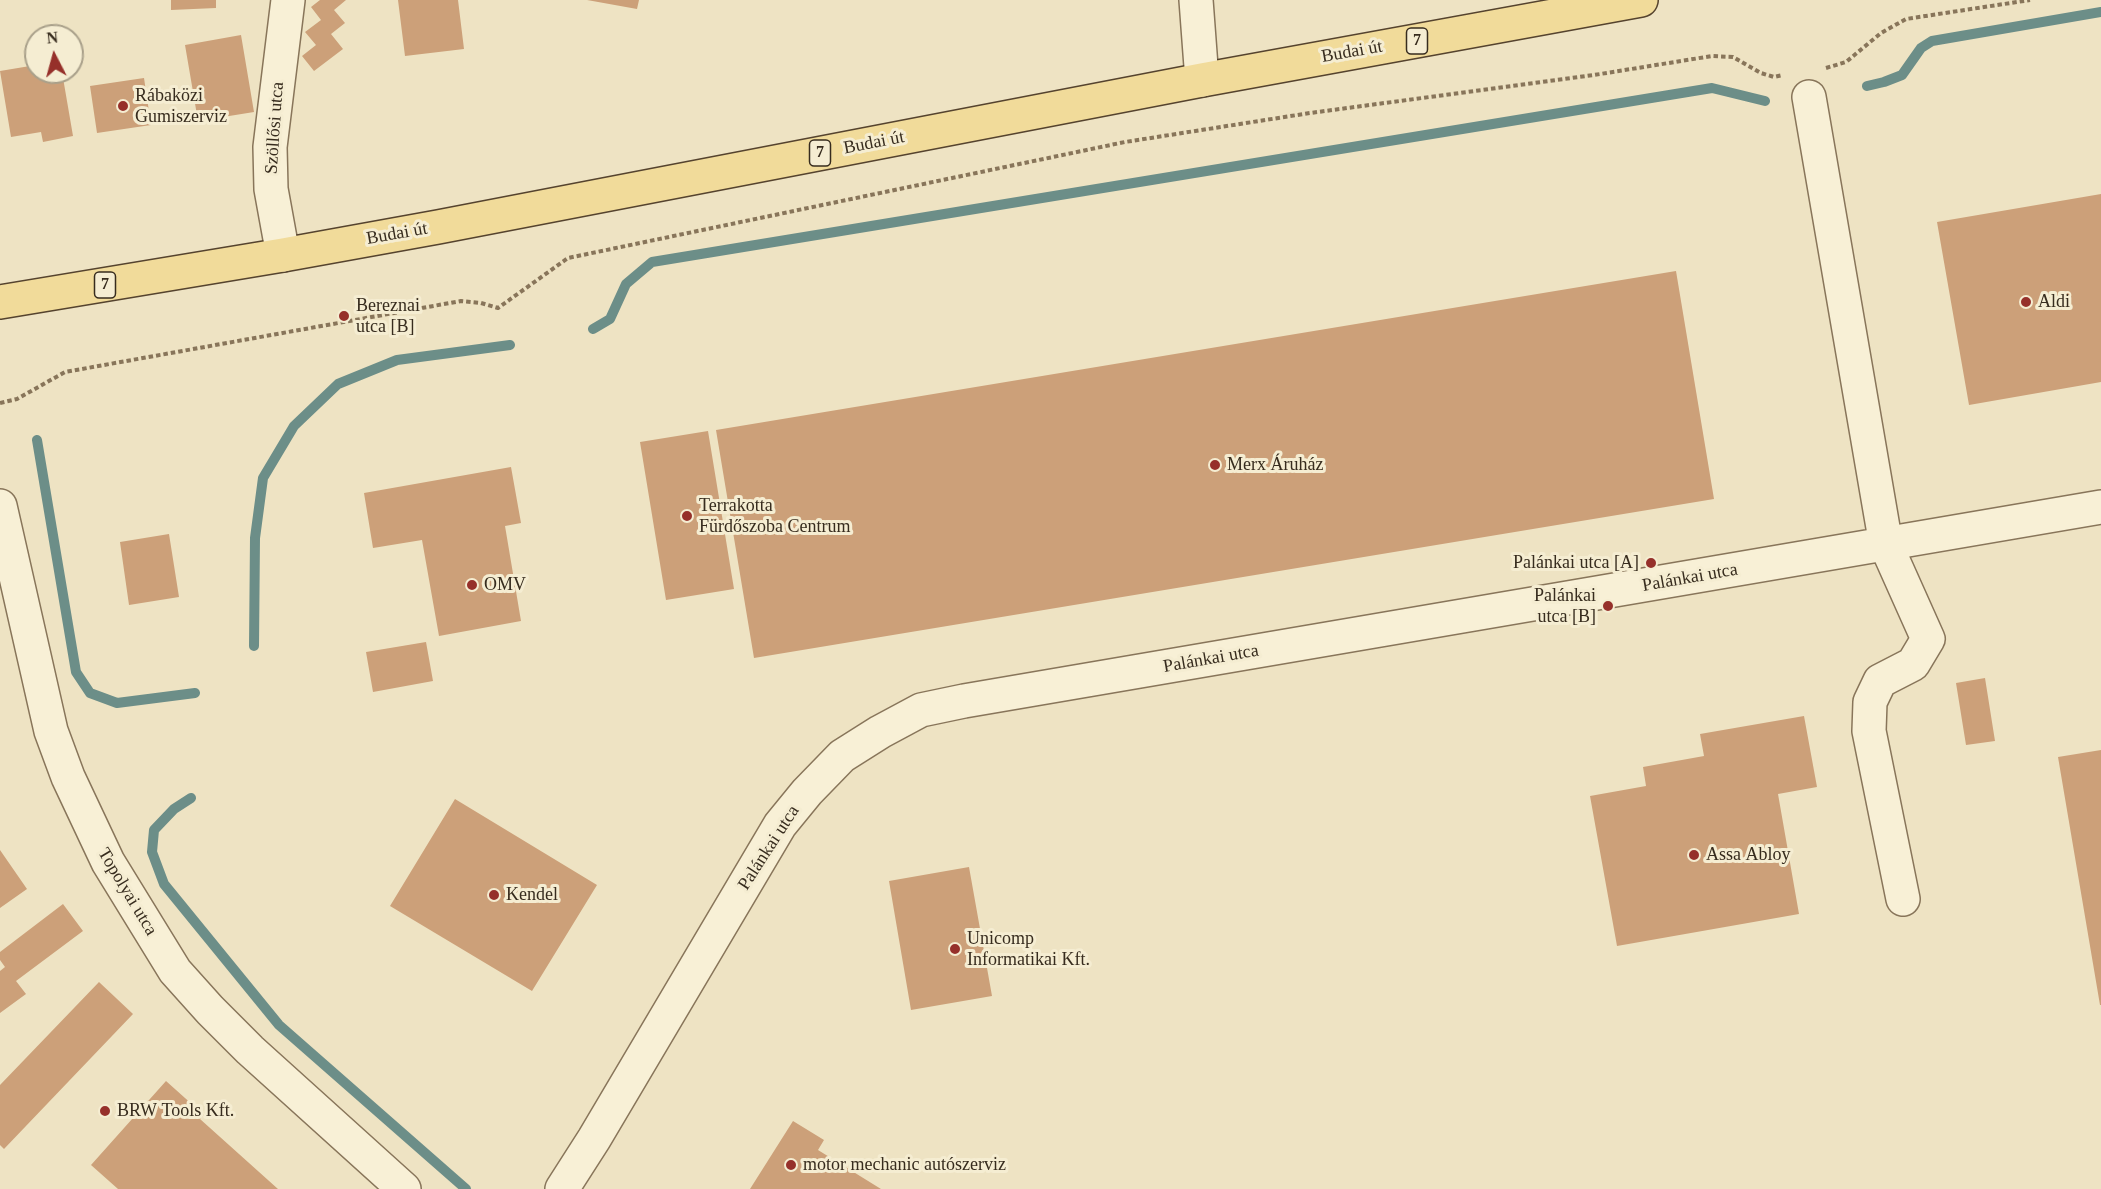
<!DOCTYPE html>
<html>
<head>
<meta charset="utf-8">
<style>
  body { margin:0 }
  #map { position:relative; width:2101px; height:1189px; overflow:hidden; background:#eee3c3; font-family:Georgia,serif }
  canvas { display:block }
  .north { position:absolute; left:24px; top:24px; width:60px; height:60px; box-sizing:border-box; background:#f5edd2; border:2px solid #a9a08a; border-radius:50%; rotate:354deg; font-size:16px; font-weight:700; line-height:24px; text-align:center; color:#372c1e }
  .north::after { content:''; display:block; margin:auto; width:21px; height:27px; background:#96302a; clip-path:polygon(50% 0,100% 100%,50% 72%,0 100%) }
</style>
</head>
<body>
<div id="map">
<canvas width="2101" height="1189"></canvas>
<div class="north">N</div>
</div>
<script>
const context = document.querySelector('canvas').getContext('2d');
context.lineJoin = 'round';
const toPath = rows => new Path2D(rows.map(r => 'M' + r).join(''));
function strokePath(path, color, width, dash) { context.strokeStyle = color; context.lineWidth = width; context.lineCap = dash ? 'butt' : 'round'; context.setLineDash(dash || []); context.stroke(path); }
function fillPath(path, color) { context.fillStyle = color; context.fill(path, 'evenodd'); }
function label(font, color, halo, rows, align = 'center') {
  context.font = font + ' Georgia,serif'; context.lineWidth = 6; context.setLineDash([]); context.textBaseline = 'middle'; context.strokeStyle = halo; context.fillStyle = color; for (const [text, x, y, turn = 0] of rows) {
    context.save(); context.translate(x, y); context.rotate((+turn || 0) * Math.PI / 180); context.textAlign = isNaN(turn) ? turn : align; if (halo) context.strokeText(text, 0, 0); context.fillText(text, 0, 0); context.restore();
  }
}
const stream = toPath([
  [1867,86,1884,82,1902,75,1921,48,1932,41,2101,12],
  [593,329,610,319,626,284,652,262,1712,88,1765,101],
  [37,440,76,672,90,693,117,703,195,693],
  [254,646,255,538,263,478,294,426,338,384,397,360,510,345],
  [191,798,174,809,154,830,152,852,164,884,279,1025,466,1189]
]);
const building = toPath([
  [171,0,216,0,216,8,171,10],
  [320,0,346,0,334,10,345,23,331,34,343,49,314,71,302,56,316,45,305,32,321,20,311,7],
  [398,0,458,0,464,49,405,56],
  [587,0,639,0,637,9],
  [241,35,254,112,198,121,185,45],
  [36,65,36,72,62,72,73,136,43,142,41,132,11,137,0,71],
  [144,78,151,125,97,133,90,86],
  [2101,194,2101,382,1969,405,1937,222],
  [1676,271,1714,499,754,658,716,430],
  [708,431,734,589,666,600,640,442],
  [511,467,521,523,505,526,521,621,439,636,422,540,373,548,364,493],
  [169,534,179,597,129,605,120,542],
  [426,642,433,681,373,692,366,652],
  [1985,678,1995,741,1966,745,1956,683],
  [1804,716,1817,787,1778,794,1799,914,1617,946,1590,796,1646,786,1643,767,1704,756,1700,734],
  [2101,750,2101,1005,2100,1005,2058,757],
  [455,799,597,885,532,991,390,906],
  [0,850,27,889,0,908],
  [969,867,992,996,911,1010,889,881],
  [63,904,83,931,16,981,26,994,0,1013,0,971,5,967,0,960,0,952],
  [99,982,133,1014,4,1149,0,1145,0,1085],
  [166,1081,204,1115,200,1119,278,1189,118,1189,91,1165],
  [793,1121,824,1140,818,1150,881,1189,750,1189]
]);
const path = toPath([
  [1826,68,1846,62,1881,33,1906,19,2030,0],
  [0,403,17,399,65,372,461,301,481,303,498,308,568,258,1125,142,1310,113,1594,75,1712,56,1733,57,1761,73,1774,77,1783,75]
]);
const minor = toPath([
  [1196,0,1202,80],
  [1809,97,1886,545,1928,639,1913,664,1880,681,1870,702,1869,731,1903,899],
  [283,255,271,189,270,147,288,0],
  [0,506,51,731,68,777,108,862,175,971,210,1010,250,1050,404,1189],
  [562,1189,594,1139,780,825,807,792,842,756,880,732,921,710,964,701,2101,507]
]);
const major = toPath([
  [0,302,283,255,438,227,1202,80,1641,0]
]);
const markers = [
  [123,106,6,"#96302a"],
  [2026,302,6,"#96302a"],
  [344,316,6,"#96302a"],
  [1215,465,6,"#96302a"],
  [687,516,6,"#96302a"],
  [1651,563,6,"#96302a"],
  [472,585,6,"#96302a"],
  [1608,606,6,"#96302a"],
  [1694,855,6,"#96302a"],
  [494,895,6,"#96302a"],
  [955,949,6,"#96302a"],
  [105,1111,6,"#96302a"],
  [791,1165,6,"#96302a"]
];
const shields = [
  [1417,41,21],
  [820,153,21],
  [105,285,21]
];
const shieldNames = [
  ["7",1417,41],
  ["7",820,153],
  ["7",105,285]
];
const streetNames = [
  ["Budai út",1352,52,-10],
  ["Szöllősi utca",275,128,-86],
  ["Budai út",874,143,-11],
  ["Budai út",397,234,-10],
  ["Palánkai utca",1690,578,-10],
  ["Palánkai utca",1211,659,-10],
  ["Palánkai utca",769,848,-57],
  ["Topolyai utca",127,892,59]
];
const poiNames = [
  ["Rábaközi",135,96],
  ["Gumiszerviz",135,117],
  ["Aldi",2038,302],
  ["Bereznai",356,306],
  ["utca [B]",356,327],
  ["Merx Áruház",1227,465],
  ["Terrakotta",699,506],
  ["Fürdőszoba Centrum",699,527],
  ["Palánkai utca [A]",1639,563,"right"],
  ["OMV",484,585],
  ["Palánkai",1596,596,"right"],
  ["utca [B]",1596,617,"right"],
  ["Assa Abloy",1706,855],
  ["Kendel",506,895],
  ["Unicomp",967,939],
  ["Informatikai Kft.",967,960],
  ["BRW Tools Kft.",117,1111],
  ["motor mechanic autószerviz",803,1165]
];
strokePath(stream, '#6c8e88', 10);
fillPath(building, '#cca079');
strokePath(minor, '#88755a', 36);
strokePath(major, '#55432e', 36);
strokePath(path, '#88755a', 4, [4.5, 3]);
strokePath(minor, '#f8f0d6', 33);
strokePath(major, '#f1db9a', 33);
for (const [x, y, r, color] of markers) { const dot = new Path2D(); dot.arc(x, y, r, 0, 2 * Math.PI); context.fillStyle = color; context.fill(dot); strokePath(dot, '#f5edd2', 2); }
for (const [x, y, w] of shields) { const box = new Path2D(); box.roundRect(x - w / 2, y - 13, w, 26, 4.5); context.fillStyle = '#f5edd2'; context.fill(box); strokePath(box, '#372c1e', 1.5); }
label('bold 16px', '#372c1e', null, shieldNames);
label('18px', '#372c1e', '#f5edd2', streetNames);
label('18px', '#372c1e', '#f5edd2', poiNames, 'left');
</script>
</body>
</html>
